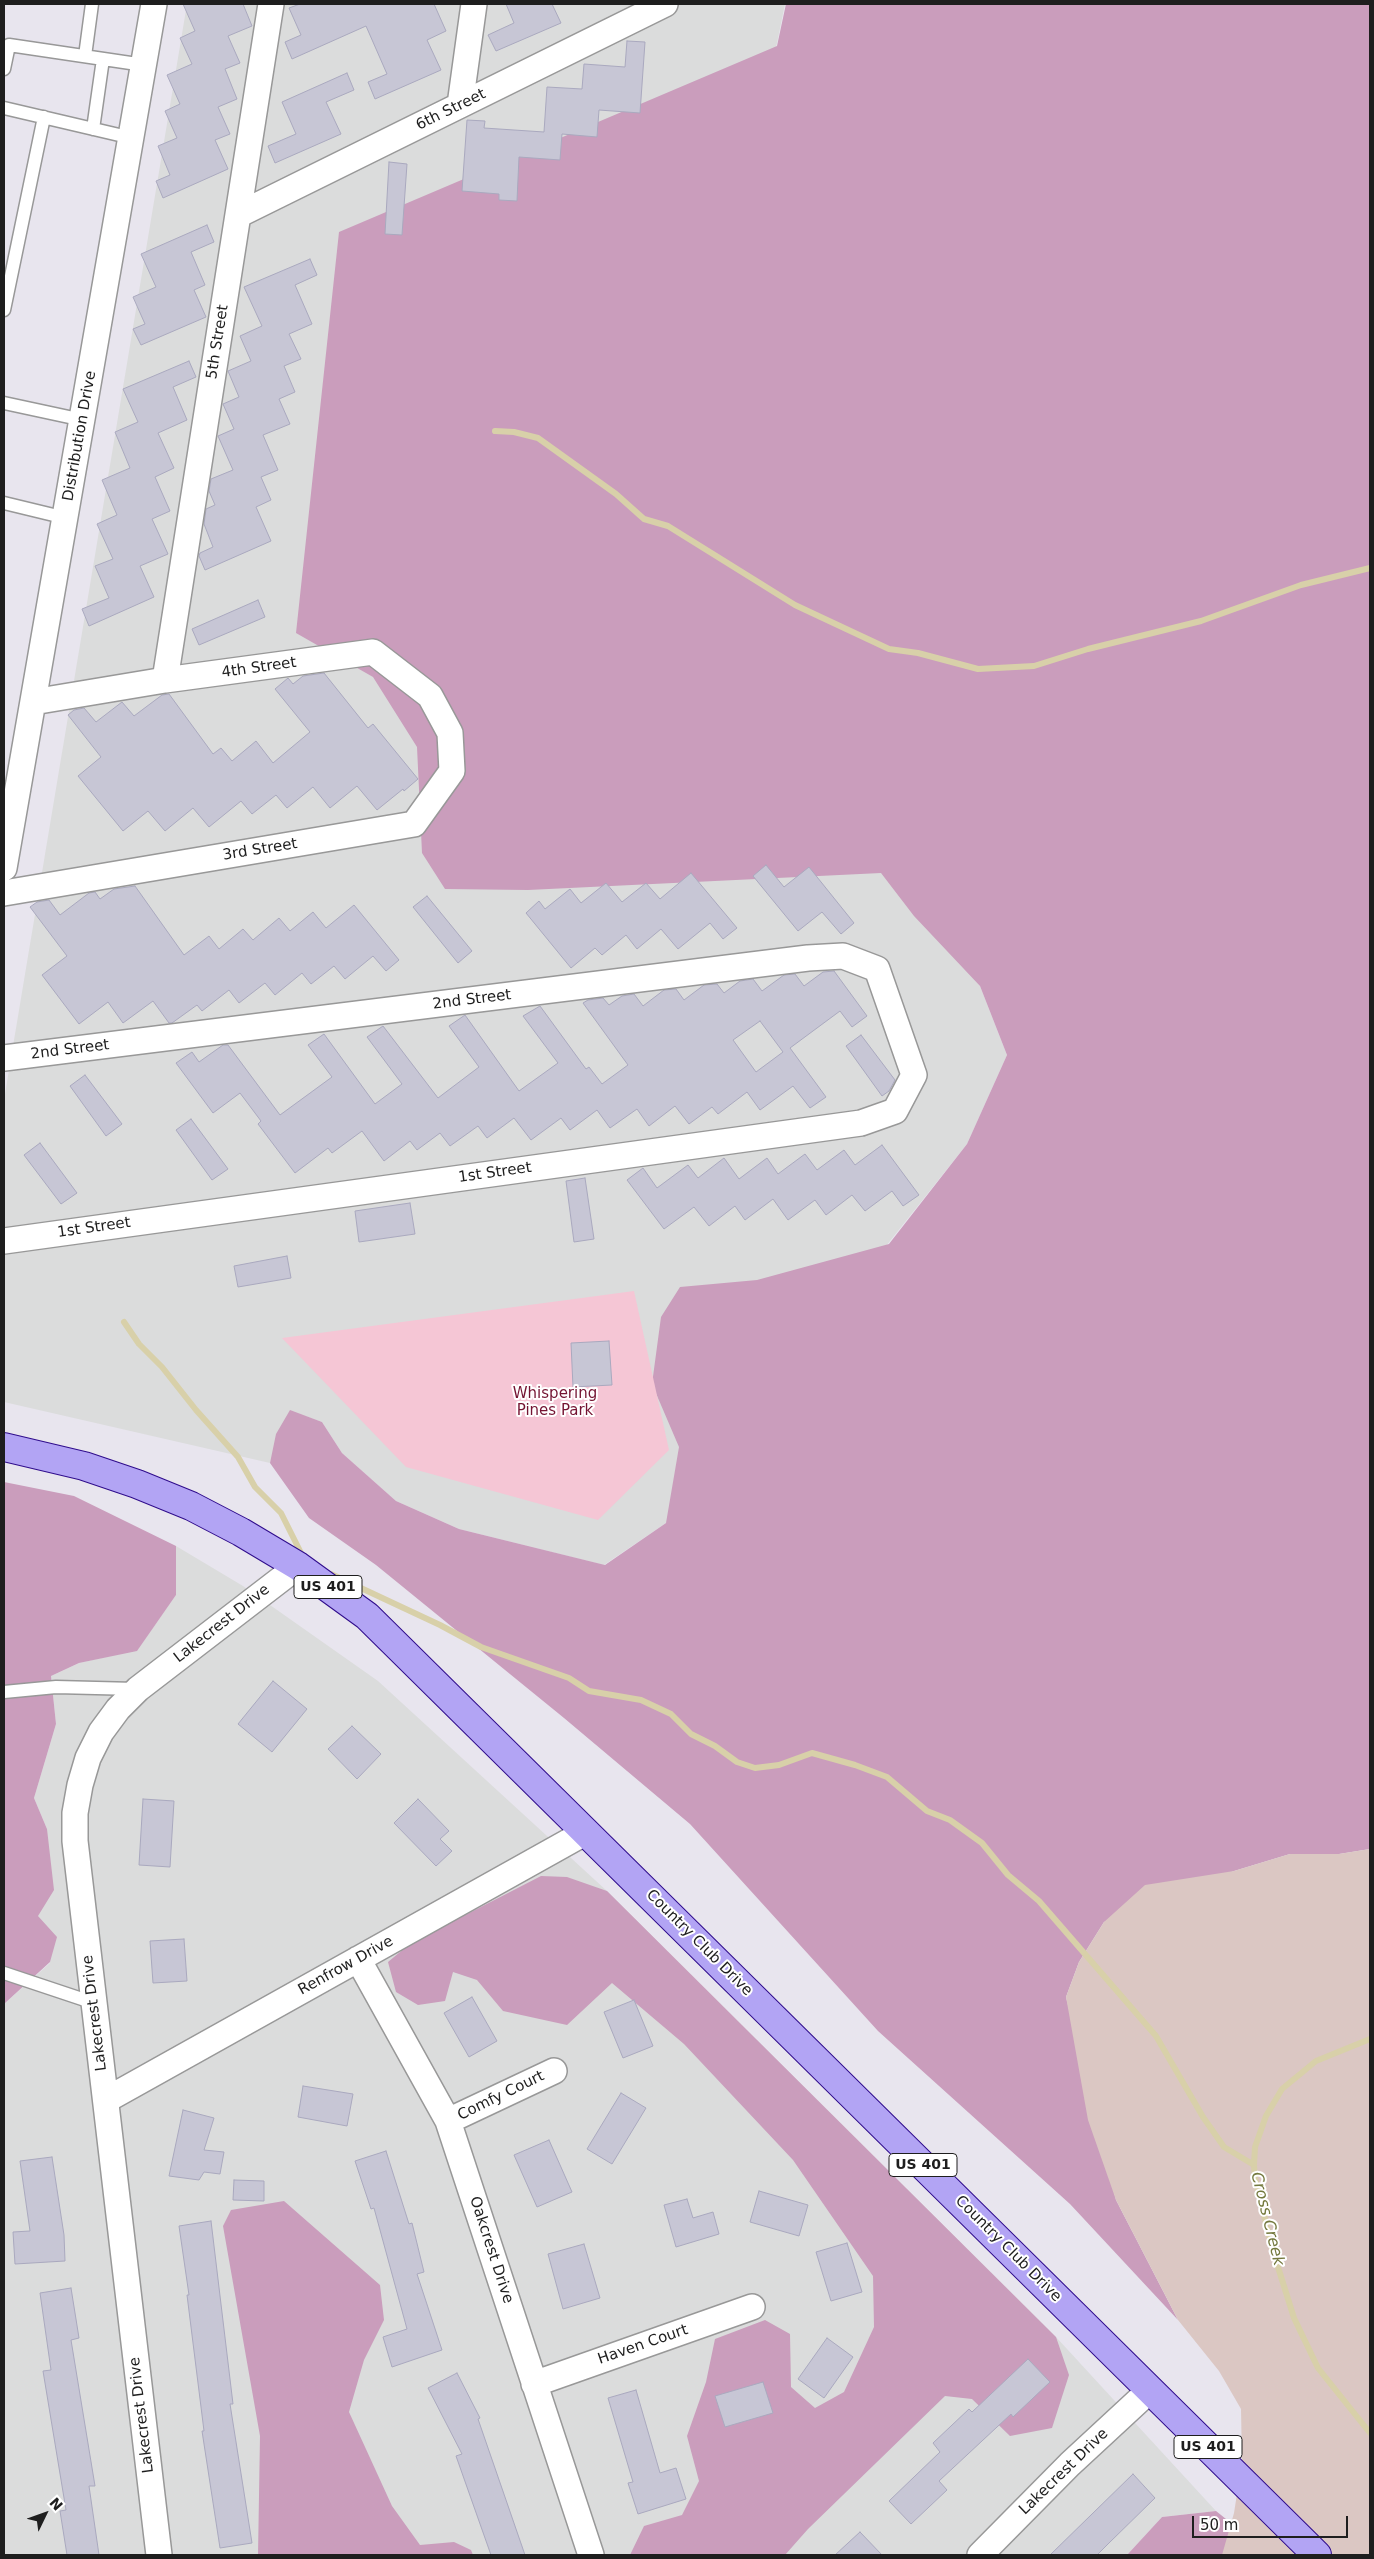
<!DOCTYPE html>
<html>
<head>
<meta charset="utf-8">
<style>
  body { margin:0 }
  #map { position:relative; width:1374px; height:2559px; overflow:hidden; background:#e8e5ee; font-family:"DejaVu Sans",sans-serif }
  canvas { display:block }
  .frame { position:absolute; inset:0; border:5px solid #1e1e1e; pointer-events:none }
  .north { position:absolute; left:20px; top:2489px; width:50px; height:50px; -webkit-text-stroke:4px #fff; paint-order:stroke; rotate:48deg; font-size:14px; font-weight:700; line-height:20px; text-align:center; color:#1e1e1e }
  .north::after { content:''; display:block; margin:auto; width:18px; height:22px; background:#1e1e1e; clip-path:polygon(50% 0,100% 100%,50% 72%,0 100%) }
  .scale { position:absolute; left:1192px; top:2516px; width:156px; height:22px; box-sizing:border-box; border:2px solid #1e1e1e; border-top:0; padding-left:6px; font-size:15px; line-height:18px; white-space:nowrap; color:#1e1e1e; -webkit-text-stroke:4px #fff; paint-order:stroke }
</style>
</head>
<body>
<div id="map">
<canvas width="1374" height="2559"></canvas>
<div class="frame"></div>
<div class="north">N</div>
<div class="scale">50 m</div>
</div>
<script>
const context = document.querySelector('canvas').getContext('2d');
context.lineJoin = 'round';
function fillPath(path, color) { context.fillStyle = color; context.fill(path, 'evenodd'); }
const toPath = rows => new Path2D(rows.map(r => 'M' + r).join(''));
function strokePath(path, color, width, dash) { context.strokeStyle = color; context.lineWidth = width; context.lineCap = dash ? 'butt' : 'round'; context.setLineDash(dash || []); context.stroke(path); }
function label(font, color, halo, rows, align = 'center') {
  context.font = font + ' "DejaVu Sans",sans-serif'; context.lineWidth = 4; context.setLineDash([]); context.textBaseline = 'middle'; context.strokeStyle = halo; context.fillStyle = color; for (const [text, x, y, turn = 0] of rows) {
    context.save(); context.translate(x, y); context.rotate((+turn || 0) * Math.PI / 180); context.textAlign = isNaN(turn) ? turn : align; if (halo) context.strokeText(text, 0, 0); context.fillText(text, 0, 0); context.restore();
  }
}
const residential = toPath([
  [187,4,785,4,767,92,882,851,980,986,1007,1055,967,1144,666,1523,604,1565,459,1529,396,1501,342,1453,322,1422,290,1411,270,1463,4,1402,4,1100],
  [176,1546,243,1586,378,1681,607,1891,1056,2337,1216,2511,1162,2517,1127,2555,4,2555,4,2004,50,1963,38,1916,47,1829,34,1798,56,1724,51,1676,79,1663,137,1650,176,1595]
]);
const forest = toPath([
  [786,4,1370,4,1370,1849,1339,1854,1290,1854,1234,1871,1104,1922,1079,1962,1066,1997,1116,2200,1178,2320,1070,2204,878,2031,690,1824,564,1718,376,1565,309,1518,270,1463,276,1434,290,1410,322,1422,342,1453,396,1501,459,1529,605,1565,666,1523,679,1447,652,1384,661,1317,680,1287,757,1280,889,1244,967,1144,1007,1055,980,986,914,916,881,873,528,890,445,889,422,853,417,747,373,677,296,633,339,232,777,46],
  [4,1482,74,1496,176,1546,176,1595,137,1651,79,1663,51,1676,56,1724,34,1798,47,1829,54,1890,38,1916,57,1937,50,1962,4,2004],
  [541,1876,567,1877,607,1891,1056,2337,1069,2375,1052,2428,1010,2436,972,2399,945,2396,808,2529,785,2555,630,2555,644,2526,682,2515,699,2481,687,2436,706,2382,715,2339,765,2320,790,2334,791,2387,815,2408,844,2392,874,2327,873,2276,793,2160,684,2044,612,1983,567,2025,503,2011,477,1980,453,1972,445,2001,418,2005,396,1992,388,1962,411,1943],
  [284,2201,380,2285,384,2320,364,2360,349,2412,392,2506,420,2545,454,2542,471,2550,473,2555,258,2555,260,2436,223,2226,231,2210],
  [1216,2511,1271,2555,1127,2555,1162,2517]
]);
const wetland = toPath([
  [1370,1849,1370,2555,1222,2555,1234,2513,1242,2462,1241,2409,1219,2371,1178,2320,1116,2200,1088,2120,1066,1997,1079,1962,1104,1922,1145,1885,1234,1871,1290,1854,1339,1854]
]);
const park = toPath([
  [634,1291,669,1450,598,1520,406,1467,282,1338]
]);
const stream = toPath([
  [495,431,514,432,538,438,616,494,644,519,668,526,795,605,889,649,918,653,978,669,1034,666,1088,649,1201,621,1301,585,1370,568],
  [124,1322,139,1344,162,1367,196,1410,238,1457,255,1487,281,1513,303,1557],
  [331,1574,440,1625,481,1647,569,1678,589,1691,641,1700,671,1714,691,1734,715,1746,737,1762,755,1768,779,1765,812,1753,855,1765,887,1777,927,1811,950,1820,982,1843,1008,1875,1039,1901,1156,2036,1203,2117,1224,2147,1254,2165],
  [1370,2039,1316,2061,1282,2089,1266,2116,1255,2147,1254,2165,1255,2178,1272,2248,1294,2318,1318,2368,1370,2433]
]);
const building = toPath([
  [183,4,243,4,252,26,228,36,240,63,225,69,237,99,218,107,230,134,215,140,228,169,163,198,156,181,170,175,158,146,177,138,165,111,180,104,167,75,192,64,180,38,195,31,183,4],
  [300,4,434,4,446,31,427,40,441,70,375,99,368,82,387,74,366,26,292,59,285,42,301,35,289,8,300,4],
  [506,4,552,4,561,23,496,51,488,35,514,23,506,4],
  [627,41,645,42,640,113,599,110,597,137,562,134,560,160,519,157,517,201,499,200,499,194,462,191,467,120,485,121,484,128,544,132,547,87,582,89,584,64,625,67,627,41],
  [347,73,354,90,326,102,341,134,275,163,268,146,296,134,282,102,347,73],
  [389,162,407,164,402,235,385,234,389,162],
  [207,225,214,242,191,252,205,285,194,290,206,317,141,345,133,329,145,324,133,297,156,287,141,254,207,225],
  [310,259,317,275,295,285,312,324,289,334,301,359,284,366,295,392,279,399,290,424,263,435,278,470,261,477,271,500,256,507,271,541,205,570,199,556,200,553,213,547,204,524,206,509,215,505,209,491,211,479,233,470,218,436,234,429,223,404,239,397,228,371,251,361,240,336,262,326,244,287,310,259],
  [189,361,196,377,173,387,187,420,158,433,174,468,155,477,170,511,152,519,168,554,140,566,154,597,89,626,82,609,109,598,95,566,113,559,97,524,117,515,102,480,130,468,115,432,138,422,123,389,189,361],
  [258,600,265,617,199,645,192,629,258,600],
  [324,673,368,728,373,724,418,779,404,791,403,789,377,810,357,786,330,808,313,787,287,808,276,795,252,814,241,801,209,827,193,808,165,831,148,811,123,831,78,776,101,757,68,715,74,710,84,708,96,722,122,702,134,716,162,695,169,694,213,754,221,748,232,761,256,741,273,763,310,732,275,689,288,678,293,684,303,676,324,673],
  [766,865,784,887,809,867,854,923,841,934,822,912,798,931,753,876,766,865],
  [691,873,737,928,723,939,710,923,678,949,661,929,637,949,626,935,602,955,595,948,571,968,526,913,539,901,545,909,570,889,581,903,606,883,622,902,646,883,660,899,691,873],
  [135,886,184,955,209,936,219,949,243,929,253,940,279,918,290,931,313,912,326,928,354,905,399,960,386,971,373,956,345,979,334,966,311,984,302,973,275,995,265,983,239,1003,229,990,202,1011,197,1005,172,1023,169,1023,153,1001,123,1023,108,1002,79,1024,42,975,67,956,30,907,37,902,49,900,60,915,89,893,95,892,100,899,114,889,135,886],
  [427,896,472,951,458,963,413,907,427,896],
  [834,971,867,1016,852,1027,840,1011,790,1048,826,1097,810,1108,793,1086,760,1110,747,1092,718,1114,712,1107,689,1124,675,1106,649,1126,637,1109,610,1128,597,1110,570,1130,561,1118,531,1140,514,1118,487,1138,478,1126,450,1146,440,1133,417,1150,410,1141,384,1161,362,1131,332,1153,328,1148,295,1173,258,1124,261,1121,240,1093,213,1113,176,1063,192,1052,199,1062,223,1045,228,1045,280,1115,332,1077,308,1045,324,1034,375,1104,402,1084,367,1037,383,1026,438,1098,479,1067,449,1026,465,1015,519,1091,558,1063,523,1016,540,1006,586,1069,589,1067,602,1084,628,1065,583,1003,588,1000,603,998,609,1005,622,996,634,994,643,1006,664,990,676,989,684,1000,704,985,717,984,724,993,740,981,753,979,762,991,784,975,795,974,804,986,823,972,834,971],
  [760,1021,783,1052,756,1072,733,1040,760,1021],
  [861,1035,895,1080,889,1091,882,1096,846,1046,861,1035],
  [85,1075,122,1124,106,1136,70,1086,85,1075],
  [191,1119,228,1169,212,1180,176,1130,191,1119],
  [40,1143,77,1193,61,1204,24,1155,40,1143],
  [882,1145,919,1195,903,1206,892,1191,865,1211,852,1195,826,1215,815,1200,788,1220,773,1199,745,1220,735,1206,709,1226,694,1207,664,1229,627,1180,643,1168,657,1188,688,1165,698,1178,724,1158,739,1179,767,1158,778,1174,805,1154,817,1170,844,1150,855,1165,882,1145],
  [585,1178,594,1239,574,1242,566,1181,585,1178],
  [410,1203,415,1234,359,1242,355,1211,410,1203],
  [287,1256,291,1278,238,1287,234,1266,287,1256],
  [609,1341,612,1385,573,1387,571,1343,609,1341],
  [273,1681,307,1709,272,1752,238,1724,273,1681],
  [352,1726,381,1754,357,1779,328,1749,352,1726],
  [143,1799,174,1801,170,1867,139,1865,143,1799],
  [418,1799,449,1831,440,1839,452,1851,436,1866,394,1823,418,1799],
  [184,1939,187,1981,153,1983,150,1941,184,1939],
  [472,1997,497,2041,469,2057,444,2013,472,1997],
  [634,2000,653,2046,623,2058,604,2012,634,2000],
  [303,2086,353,2094,347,2126,298,2117,303,2086],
  [621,2093,646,2108,612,2164,587,2149,621,2093],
  [183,2110,214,2118,204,2150,224,2152,220,2174,204,2172,199,2180,169,2176,183,2110],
  [549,2140,572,2192,537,2207,514,2155,549,2140],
  [386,2151,409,2224,412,2223,424,2272,417,2274,442,2350,392,2367,383,2337,407,2329,374,2208,371,2209,355,2161,386,2151],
  [52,2157,64,2235,65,2261,15,2264,13,2232,30,2231,20,2161,52,2157],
  [234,2180,264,2181,264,2201,233,2200,234,2180],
  [759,2191,808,2205,799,2236,750,2222,759,2191],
  [687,2199,693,2218,713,2212,719,2234,676,2247,664,2205,687,2199],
  [211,2221,233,2404,230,2404,252,2543,220,2548,202,2431,204,2431,187,2295,189,2295,179,2226,211,2221],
  [847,2243,862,2292,831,2301,816,2252,847,2243],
  [584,2244,600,2298,563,2309,548,2254,584,2244],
  [71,2288,79,2338,71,2340,95,2486,89,2486,99,2555,67,2555,60,2511,66,2510,43,2371,51,2370,40,2293,71,2288],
  [827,2338,853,2357,824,2398,798,2379,827,2338],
  [1028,2359,1050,2382,1013,2417,1011,2414,939,2481,947,2490,911,2524,889,2501,940,2452,933,2443,969,2409,972,2412,1028,2359],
  [457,2373,480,2418,478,2419,525,2555,491,2555,456,2456,462,2454,428,2388,457,2373],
  [763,2382,773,2413,725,2427,715,2396,763,2382],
  [636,2390,660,2473,676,2468,686,2499,638,2514,628,2483,633,2482,608,2398,636,2390],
  [1133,2474,1155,2498,1109,2543,1097,2555,1050,2555,1133,2474],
  [860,2532,882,2555,835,2555,860,2532]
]);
const service = toPath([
  [85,56,92,4],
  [4,69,9,45,144,65],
  [4,108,132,138],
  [93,129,103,59],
  [4,310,44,117],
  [4,403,83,420],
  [4,503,66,518],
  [4,1692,56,1687,136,1689],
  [4,1973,94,2003]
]);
const minor = toPath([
  [460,105,474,4],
  [238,215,665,4],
  [165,680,271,4],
  [4,868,154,4],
  [4,893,414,824,452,771,450,733,430,696,373,652,165,680,33,702],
  [4,1058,808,958,843,956,877,969,914,1075,895,1111,861,1123,4,1241],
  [358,1959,448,2121,591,2555],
  [106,2100,586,1832],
  [448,2121,554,2071],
  [534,2384,752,2307],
  [159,2555,75,1841,75,1813,80,1785,88,1758,101,1732,118,1709,138,1689,298,1566],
  [980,2555,1070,2464,1150,2390]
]);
const primary = toPath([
  [4,1447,84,1466,137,1484,191,1506,241,1532,298,1566,367,1616,1317,2555]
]);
const shields = [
  [328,1587,68],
  [923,2165,68],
  [1208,2447,68]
];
const shieldNames = [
  ["US 401",328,1587],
  ["US 401",923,2165],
  ["US 401",1208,2447]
];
const streetNames = [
  ["6th Street",451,110,-26],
  ["5th Street",218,342,-81],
  ["Distribution Drive",80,436,-80],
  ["4th Street",259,668,-8],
  ["3rd Street",260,850,-9],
  ["2nd Street",472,1000,-7],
  ["2nd Street",70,1050,-7],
  ["1st Street",495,1173,-8],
  ["1st Street",94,1228,-8],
  ["Lakecrest Drive",222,1624,-38],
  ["Country Club Drive",699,1943,45],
  ["Renfrow Drive",346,1966,-29],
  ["Lakecrest Drive",95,2013,-97],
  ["Comfy Court",501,2096,-26],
  ["Country Club Drive",1008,2249,45],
  ["Oakcrest Drive",491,2250,72],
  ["Haven Court",643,2345,-19],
  ["Lakecrest Drive",142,2415,-97],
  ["Lakecrest Drive",1064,2472,-44]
];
const parkNames = [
  ["Whispering",555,1394],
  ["Pines Park",555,1411]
];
const waterNames = [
  ["Cross Creek",1267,2219,76]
];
fillPath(residential, '#dbdcdc');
fillPath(forest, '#ca9dbc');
fillPath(wetland, '#dbc7c3');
fillPath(park, '#f5c6d5');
strokePath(stream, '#d8d0a9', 6);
fillPath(building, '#c7c6d5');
strokePath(building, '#aaa9bf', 1);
strokePath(service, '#989898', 15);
strokePath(minor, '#989898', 28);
strokePath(primary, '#2f0c8c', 30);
strokePath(service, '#fff', 12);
strokePath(minor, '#fff', 25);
strokePath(primary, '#b2a4f4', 28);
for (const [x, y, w] of shields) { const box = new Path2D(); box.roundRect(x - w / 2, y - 11.5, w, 23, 4); context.fillStyle = '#fff'; context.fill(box); strokePath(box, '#1e1e1e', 1); }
label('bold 14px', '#1e1e1e', null, shieldNames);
label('15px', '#1e1e1e', '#fff', streetNames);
label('15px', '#741432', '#fff', parkNames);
label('italic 16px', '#74793e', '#fff', waterNames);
</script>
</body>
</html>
